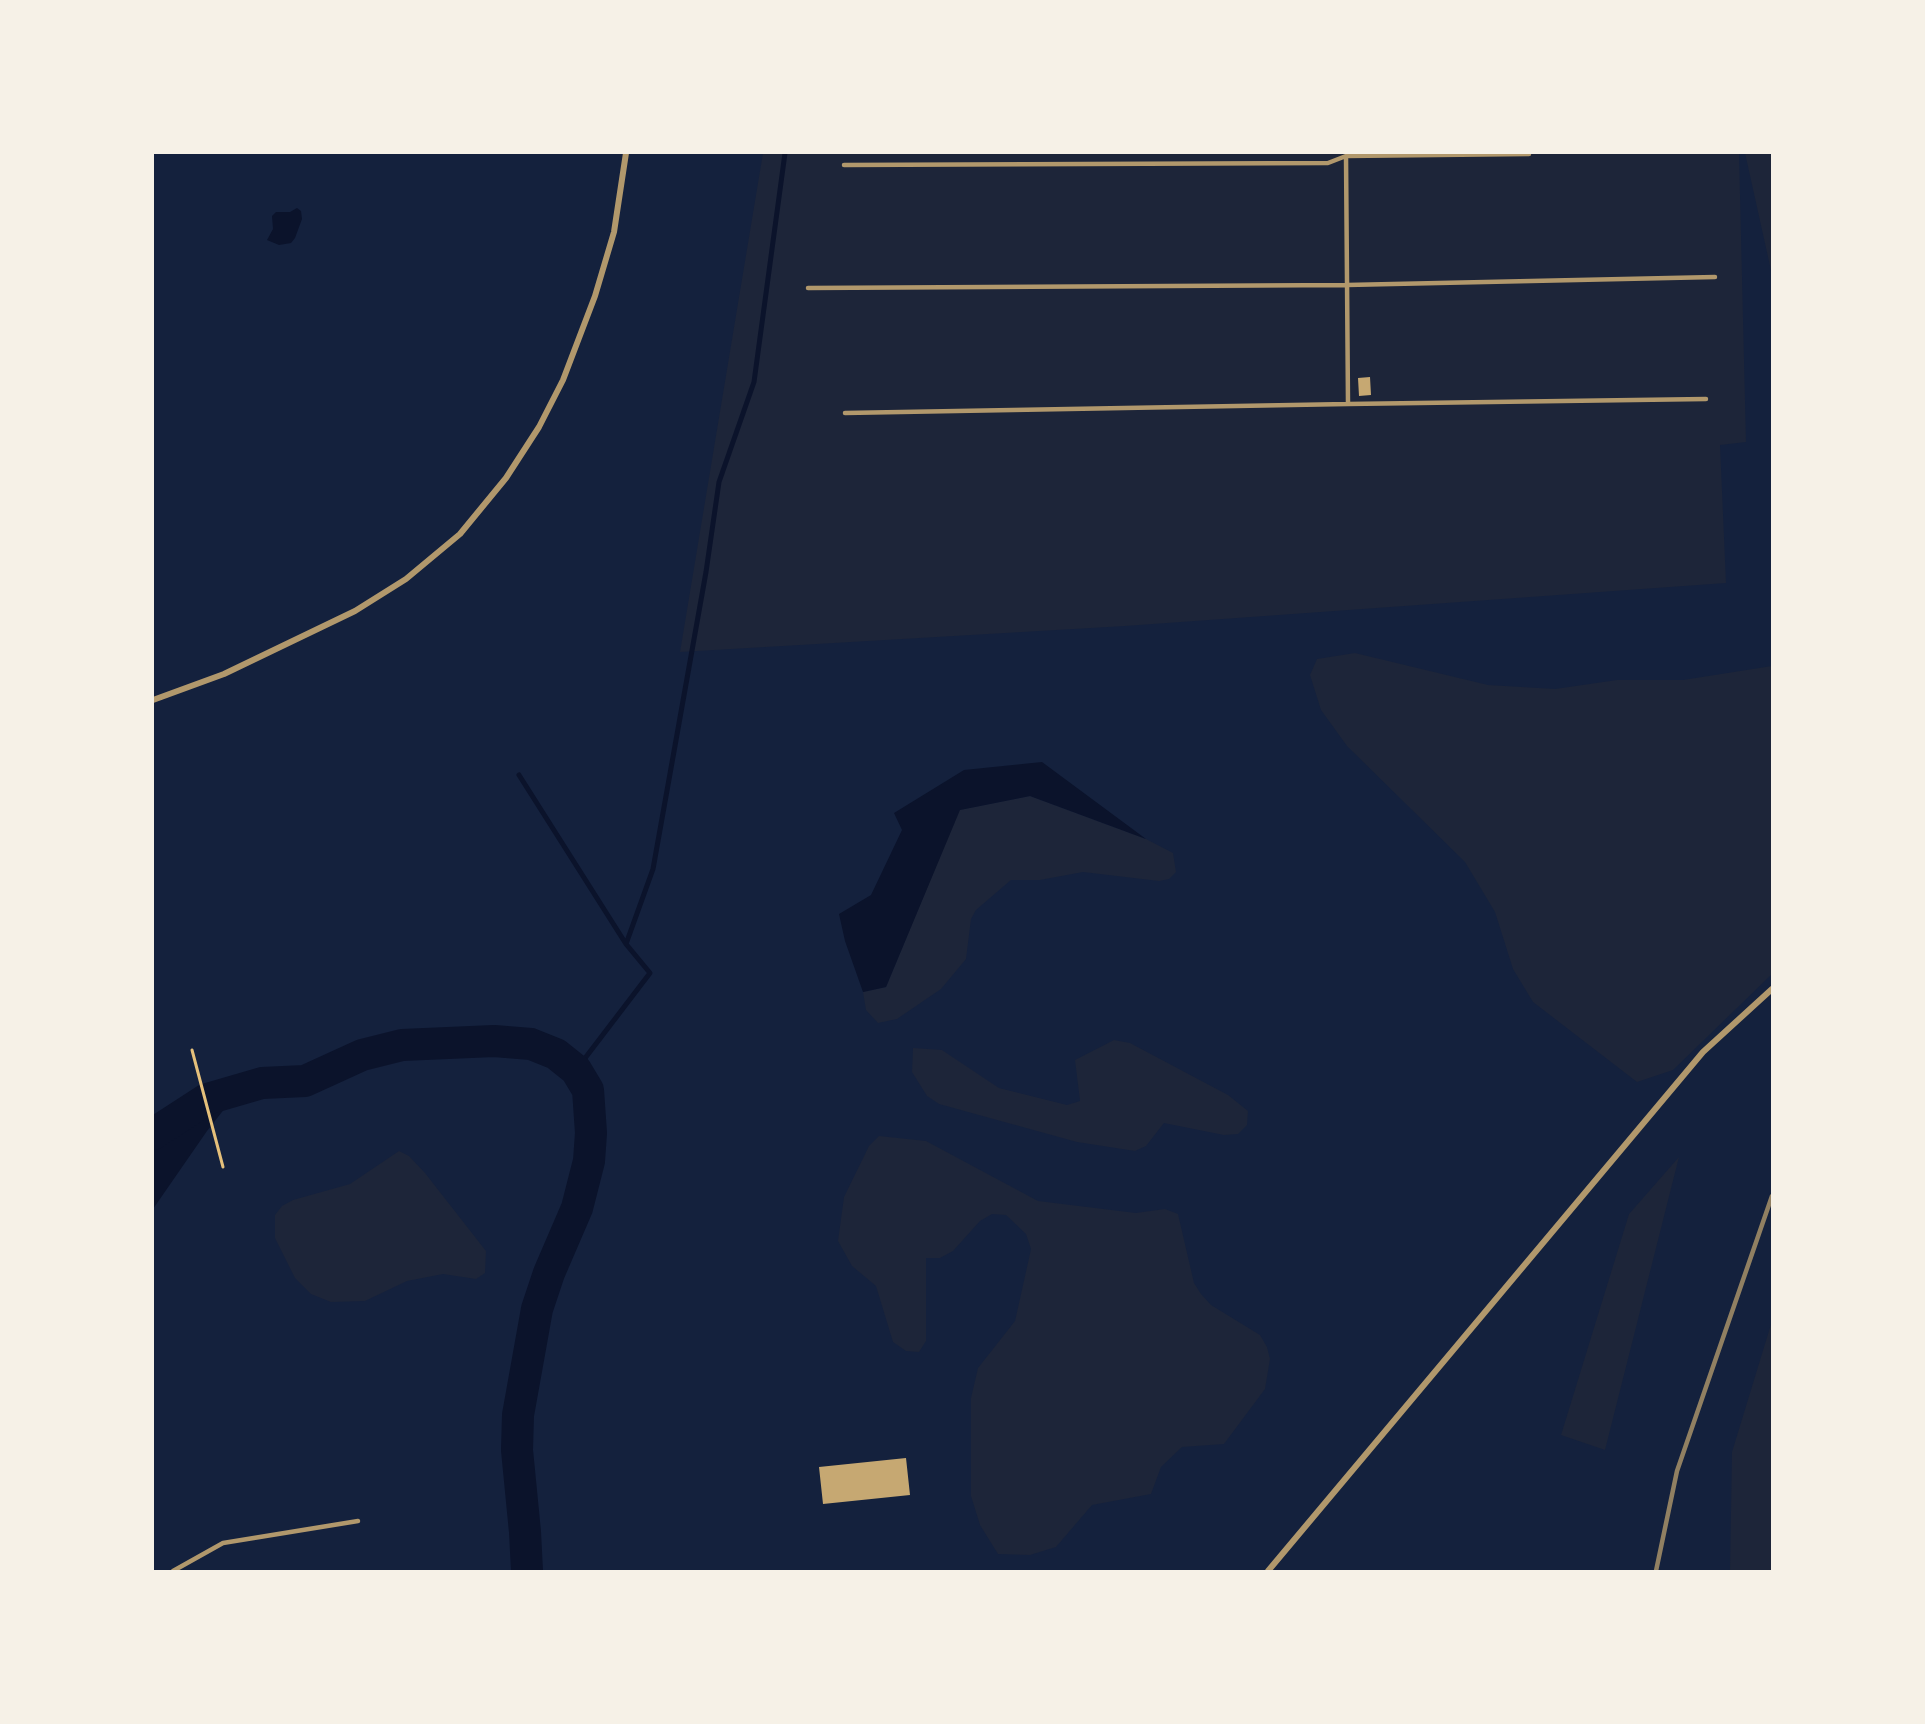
<!DOCTYPE html>
<html>
<head>
<meta charset="utf-8">
<style>
  body { margin:0 }
  #map { position:relative; width:1925px; height:1724px; overflow:hidden; background:#14213d; font-family:"Fira Sans",sans-serif }
  canvas { display:block }
  .frame { position:absolute; inset:0; border:154px solid #f6f1e7; pointer-events:none }
</style>
</head>
<body>
<div id="map">
<canvas width="1925" height="1724"></canvas>
<div class="frame"></div>
</div>
<script>
const context = document.querySelector('canvas').getContext('2d');
context.lineJoin = 'round';
function fillPath(path, color) { context.fillStyle = color; context.fill(path, 'evenodd'); }
const toPath = rows => new Path2D(rows.map(r => 'M' + r).join(''));
function strokePath(path, color, width, dash) { context.strokeStyle = color; context.lineWidth = width; context.lineCap = dash ? 'butt' : 'round'; context.setLineDash(dash || []); context.stroke(path); }
const green = toPath([
  [763,153,1739,153,1746,442,1720,445,1726,583,1125,626,680,652],
  [1745,153,1772,153,1772,275],
  [1355,653,1488,685,1555,689,1617,680,1683,680,1772,666,1772,974,1673,1070,1637,1082,1533,1002,1513,969,1495,912,1465,862,1347,746,1321,710,1310,675,1317,659],
  [1030,796,1146,839,1173,853,1176,872,1169,879,1159,881,1083,872,1040,880,1011,880,976,910,971,919,966,959,941,989,897,1019,878,1023,866,1010,863,992,886,987,959,810],
  [1114,1040,1130,1043,1228,1095,1248,1111,1247,1125,1238,1134,1224,1135,1164,1123,1146,1146,1135,1151,1077,1142,939,1104,927,1096,912,1072,913,1048,942,1050,999,1088,1067,1105,1080,1101,1075,1060],
  [879,1136,926,1141,1038,1201,1136,1213,1165,1209,1178,1214,1194,1283,1201,1294,1211,1305,1260,1335,1267,1347,1270,1359,1265,1389,1224,1444,1182,1447,1161,1467,1151,1494,1092,1505,1056,1547,1030,1555,998,1554,980,1525,971,1496,971,1398,978,1368,1015,1321,1031,1249,1026,1234,1006,1215,992,1214,980,1221,953,1251,940,1258,926,1258,926,1341,919,1352,906,1351,893,1342,876,1286,852,1266,838,1241,844,1197,869,1146],
  [399,1151,409,1156,425,1173,486,1251,485,1273,476,1279,443,1274,407,1281,365,1301,331,1302,311,1294,295,1278,275,1238,275,1215,282,1206,293,1200,350,1184],
  [1679,1157,1605,1450,1561,1435,1629,1214],
  [1772,1321,1772,1571,1730,1571,1732,1452]
]);
const water = toPath([
  [297,208,301,211,302,219,295,238,291,243,279,245,267,240,273,229,272,216,276,212,290,212],
  [1042,762,1146,839,1030,796,960,810,886,987,863,992,845,941,839,914,871,895,902,830,894,813,964,770],
  [236,1079,244,1097,229,1103,207,1131,153,1209,153,1130,167,1134,174,1128,182,1117,190,1093]
]);
const stream = toPath([
  [519,775,626,944],
  [576,1070,650,973,626,944,653,869,706,572,719,482,754,382,785,153]
]);
const river = toPath([
  [153,1134,207,1099,262,1083,305,1081,362,1055,402,1045,494,1041,531,1044,556,1054,576,1070,588,1090,591,1133,589,1161,577,1208,549,1273,537,1309,518,1415,517,1450,525,1532,527,1571]
]);
const building = toPath([
  [1370,377,1371,395,1359,396,1358,378],
  [906,1458,910,1495,823,1504,819,1467]
]);
const path = toPath([
  [192,1050,223,1167]
]);
const service = toPath([
  [1346,156,1348,404,1706,399],
  [844,165,1328,163,1346,156,1529,154],
  [808,288,1347,285,1715,277],
  [845,413,1348,404],
  [173,1571,223,1543,358,1521]
]);
const minor = toPath([
  [153,700,224,674,355,611,406,579,460,534,506,478,539,427,563,380,595,296,614,232,626,153],
  [1268,1571,1703,1052,1772,989]
]);
const rail = toPath([
  [1656,1571,1677,1471,1772,1196]
]);
fillPath(green, '#1d2539');
fillPath(water, '#0b132b');
strokePath(stream, '#0b132b', 5);
strokePath(river, '#0b132b', 32);
fillPath(building, '#c6a872');
strokePath(path, '#e5c07b', 3);
strokePath(service, '#b1986c', 4.5);
strokePath(minor, '#b1986c', 6);
strokePath(rail, '#918062', 4.5);
</script>
</body>
</html>
